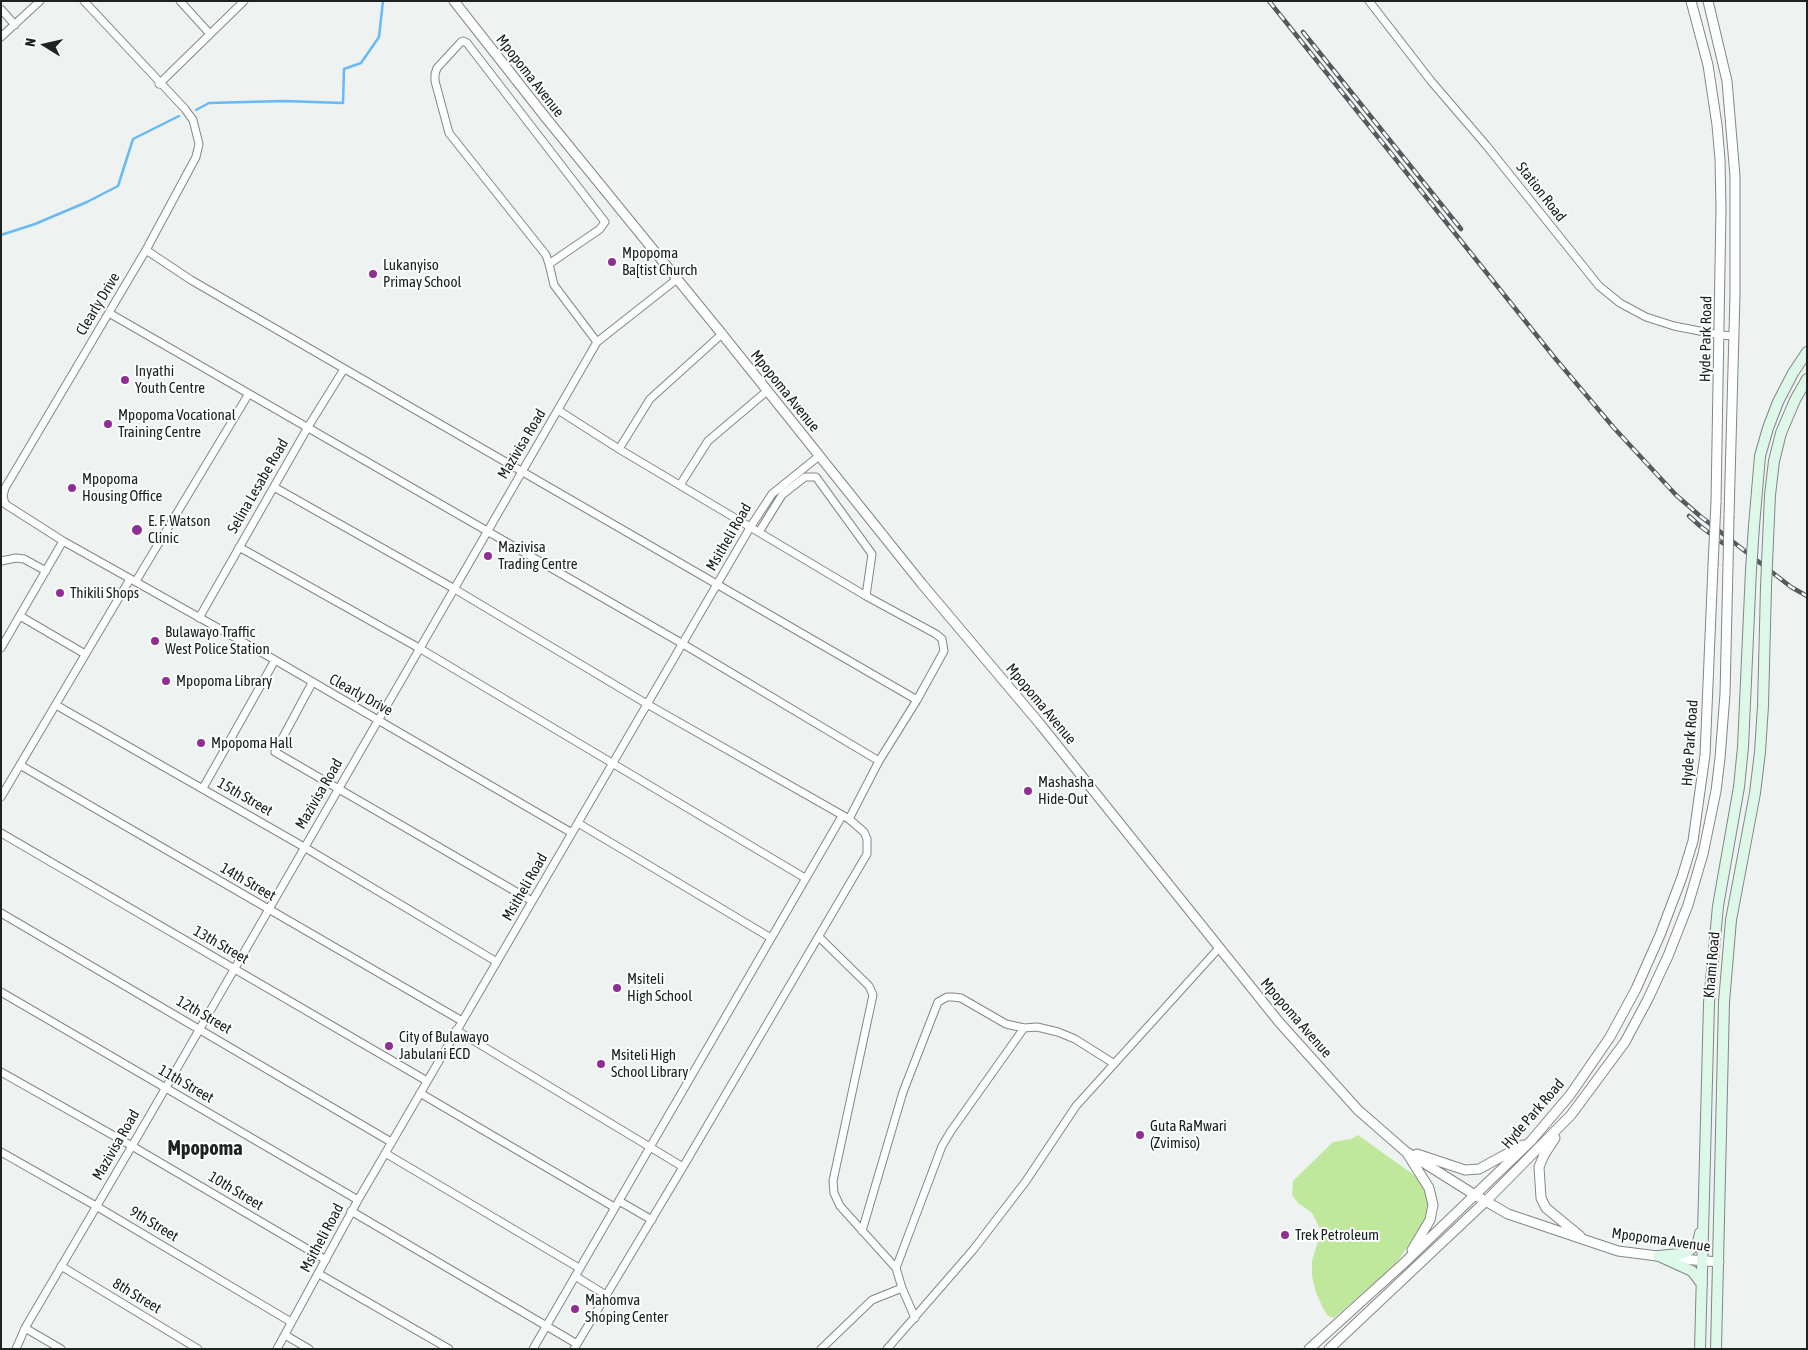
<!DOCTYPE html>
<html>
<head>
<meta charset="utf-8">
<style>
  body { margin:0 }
  #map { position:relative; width:1808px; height:1350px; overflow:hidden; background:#eef3f2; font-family:"Asap Condensed",sans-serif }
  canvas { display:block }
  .frame { position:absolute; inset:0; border:2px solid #202222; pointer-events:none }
  .north { position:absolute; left:20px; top:20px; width:50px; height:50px; -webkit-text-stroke:4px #feffff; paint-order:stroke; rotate:280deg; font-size:14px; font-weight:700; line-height:20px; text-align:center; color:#202222 }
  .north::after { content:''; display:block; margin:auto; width:18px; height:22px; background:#202222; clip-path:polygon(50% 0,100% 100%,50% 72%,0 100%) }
</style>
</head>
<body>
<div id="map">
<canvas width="1808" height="1350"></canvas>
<div class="frame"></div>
<div class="north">N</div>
</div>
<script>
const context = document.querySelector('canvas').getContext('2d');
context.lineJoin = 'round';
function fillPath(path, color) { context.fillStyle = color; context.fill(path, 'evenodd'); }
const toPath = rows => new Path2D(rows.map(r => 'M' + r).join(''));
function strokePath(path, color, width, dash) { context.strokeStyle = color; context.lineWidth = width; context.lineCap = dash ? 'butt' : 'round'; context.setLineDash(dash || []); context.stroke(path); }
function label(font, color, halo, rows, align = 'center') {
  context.font = font + ' "Asap Condensed",sans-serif'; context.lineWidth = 4; context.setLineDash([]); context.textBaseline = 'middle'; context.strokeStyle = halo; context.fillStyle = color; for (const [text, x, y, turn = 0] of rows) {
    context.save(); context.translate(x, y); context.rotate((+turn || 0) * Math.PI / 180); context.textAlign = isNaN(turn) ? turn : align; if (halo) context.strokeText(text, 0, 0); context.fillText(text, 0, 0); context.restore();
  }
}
const green = toPath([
  [1358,1135,1414,1175,1425,1188,1428,1203,1426,1218,1396,1264,1334,1318,1328,1316,1324,1310,1316,1293,1312,1276,1312,1261,1321,1231,1312,1213,1298,1203,1292,1195,1293,1181,1333,1142,1351,1139]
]);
const stream = toPath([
  [196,110,209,103,284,101,343,103,344,69,361,63,379,37,383,1],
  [1,235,35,224,87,202,118,186,133,139,179,116]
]);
const minor = toPath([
  [84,1,185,109,193,120,199,144,196,157,146,250,5,488,3,496,5,504,63,541,275,660,572,833],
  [180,1,210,34],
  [1369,1,1431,81,1486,145,1599,286,1620,303,1646,317,1674,326,1720,335,1734,336],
  [1,9,15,25],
  [1,37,40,1],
  [159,84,244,1],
  [146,250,191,280,917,700],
  [549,264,600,229,605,222,467,43,463,41,461,42,437,68,435,74,435,81,449,133,546,255,549,264,554,285,597,342],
  [109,313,683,644,879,761],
  [558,410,619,449,866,596,936,634,942,639,944,651,917,700,879,761,849,819],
  [619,449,650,399,722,334],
  [680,485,708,441,767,391],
  [274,487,453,588,647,704,849,819,864,832,867,839,867,854,683,1167,574,1349],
  [759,532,782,495,805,477,816,477,872,554,866,596],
  [239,547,419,648,805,878],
  [1,561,16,558,24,559,46,571],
  [136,581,248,395],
  [20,616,85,654],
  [199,618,308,427,344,369],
  [1,648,63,541],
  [312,683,275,752,532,901],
  [56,705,304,847,497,962],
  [20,765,462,1021],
  [203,788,275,660],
  [1,797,130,579],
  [578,823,771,938],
  [1,833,427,1081],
  [1,913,391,1142],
  [819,937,869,986,873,995,833,1181,834,1193,840,1206,896,1268,902,1288,915,1318],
  [1,992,358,1200],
  [456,1030,683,1167],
  [1,1072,132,1146,326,1260],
  [420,1093,614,1207],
  [1,1152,96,1206,291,1322],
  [385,1153,579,1268],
  [619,1201,652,1220],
  [351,1211,577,1344],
  [862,1231,903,1092,938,1002,947,997,953,997,961,998,1006,1024,1024,1028,1037,1027,1058,1032,1075,1039,1113,1063],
  [61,1266,198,1349],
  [896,1268,942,1146,951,1131,1024,1028],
  [319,1274,449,1349],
  [575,1276,606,1295],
  [25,1328,61,1349],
  [285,1335,309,1349],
  [16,1349,25,1328,132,1146,597,342,677,279],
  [277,1349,358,1200,751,526,772,494,819,456],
  [533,1349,842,816],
  [821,1349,872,1300,902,1288],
  [887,1349,973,1250,1026,1181,1076,1106,1219,948]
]);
const tertiary = toPath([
  [454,1,546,118,722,334,922,584,1040,724,1279,1022,1358,1110,1405,1151,1475,1195,1508,1214,1618,1251,1681,1259,1719,1262],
  [1691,1,1708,65,1717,125,1720,159,1721,208,1716,502],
  [1708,1,1727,81,1735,176,1735,295,1729,516],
  [1555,1138,1544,1155,1539,1167,1541,1198,1546,1208,1580,1236],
  [1407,1153,1429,1188,1433,1205,1430,1220,1412,1250],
  [1417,1154,1465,1170,1479,1169,1523,1145],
  [1309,1349,1404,1263,1531,1141,1570,1095,1610,1037,1636,989,1660,935,1682,877,1693,841,1705,755,1713,566],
  [1329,1349,1486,1201,1571,1115,1625,1042,1648,999,1668,956,1688,905,1703,854,1716,791,1720,758,1725,694,1728,566]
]);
const secondary = toPath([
  [1754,526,1760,456,1768,428,1778,402,1793,373,1807,352],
  [1768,541,1770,495,1774,461,1781,433,1795,400,1807,379],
  [1658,1256,1680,1254,1690,1250,1698,1242,1700,1233],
  [1659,1256,1692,1271,1702,1284],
  [1700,1349,1709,1003,1718,906,1739,787,1743,747,1751,570],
  [1716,1349,1724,1002,1731,920,1755,793,1760,752,1763,706,1766,587]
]);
const rail = toPath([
  [1269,1,1554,357,1614,428,1676,495,1700,516,1791,587,1807,596],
  [1303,32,1461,229],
  [1689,516,1700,526,1724,544]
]);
const tertiaryBridge = toPath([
  [1713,566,1716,502],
  [1728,566,1729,516]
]);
const secondaryBridge = toPath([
  [1751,570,1754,526],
  [1766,587,1768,541]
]);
const markers = [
  [612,262,5,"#902e96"],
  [373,274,5,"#902e96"],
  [125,380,5,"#902e96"],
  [108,424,5,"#902e96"],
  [72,488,5,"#902e96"],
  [137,530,6,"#902e96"],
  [488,556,5,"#902e96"],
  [60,593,5,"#902e96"],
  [155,641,5,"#902e96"],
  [166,681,5,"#902e96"],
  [201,743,5,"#902e96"],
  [1028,791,5,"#902e96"],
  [617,988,5,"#902e96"],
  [389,1046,5,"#902e96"],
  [601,1064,5,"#902e96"],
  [1140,1135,5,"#902e96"],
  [1285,1235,5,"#902e96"],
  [575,1309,5,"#902e96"]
];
const streetNames = [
  ["Mpopoma Avenue",530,76,52],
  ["Station Road",1541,192,52],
  ["Clearly Drive",98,304,-59],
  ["Hyde Park Road",1706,339,-89],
  ["Mpopoma Avenue",785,391,51],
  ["Mazivisa Road",522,444,-59],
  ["Selina Lesabe Road",258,486,-60],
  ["Msitheli Road",729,537,-60],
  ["Clearly Drive",361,695,29],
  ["Mpopoma Avenue",1041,704,50],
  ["Hyde Park Road",1690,743,-86],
  ["Mazivisa Road",319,794,-60],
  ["15th Street",245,797,30],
  ["14th Street",248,882,30],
  ["Msitheli Road",525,887,-60],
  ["13th Street",221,945,30],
  ["Khami Road",1712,965,-85],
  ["12th Street",204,1015,30],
  ["Mpopoma Avenue",1296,1018,49],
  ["11th Street",186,1084,30],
  ["Hyde Park Road",1533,1114,-49],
  ["Mazivisa Road",116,1145,-60],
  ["10th Street",236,1191,31],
  ["9th Street",154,1224,31],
  ["Msitheli Road",322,1238,-62],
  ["Mpopoma Avenue",1661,1240,8],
  ["8th Street",137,1296,31]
];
const poiNames = [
  ["Mpopoma",622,253],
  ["Ba[tist Church",622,270],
  ["Lukanyiso",383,265],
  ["Primay School",383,282],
  ["Inyathi",135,371],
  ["Youth Centre",135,388],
  ["Mpopoma Vocational",118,415],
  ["Training Centre",118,432],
  ["Mpopoma",82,479],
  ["Housing Office",82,496],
  ["E. F. Watson",148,521],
  ["Clinic",148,538],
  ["Mazivisa",498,547],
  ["Trading Centre",498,564],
  ["Thikili Shops",70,593],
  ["Bulawayo Traffic",165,632],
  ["West Police Station",165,649],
  ["Mpopoma Library",176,681],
  ["Mpopoma Hall",211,743],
  ["Mashasha",1038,782],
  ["Hide-Out",1038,799],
  ["Msiteli",627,979],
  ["High School",627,996],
  ["City of Bulawayo",399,1037],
  ["Jabulani ECD",399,1054],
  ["Msiteli High",611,1055],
  ["School Library",611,1072],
  ["Guta RaMwari",1150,1126],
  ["(Zvimiso)",1150,1143],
  ["Trek Petroleum",1295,1235],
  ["Mahomva",585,1300],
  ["Shoping Center",585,1317]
];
const districtNames = [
  ["Mpopoma",205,1149]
];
fillPath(green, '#c0e89d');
strokePath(stream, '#68b9f4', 2.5);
strokePath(minor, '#838786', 9);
strokePath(tertiary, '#838786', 11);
strokePath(secondary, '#838786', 12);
strokePath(minor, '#fff', 7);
strokePath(tertiary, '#fff', 9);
strokePath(secondary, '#ddf7e9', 10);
strokePath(rail, '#575a5a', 4.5);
strokePath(rail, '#feffff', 2.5, [8]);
strokePath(tertiaryBridge, '#838786', 11, []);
strokePath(secondaryBridge, '#838786', 12, []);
strokePath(tertiaryBridge, '#fff', 9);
strokePath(secondaryBridge, '#ddf7e9', 10);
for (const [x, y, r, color] of markers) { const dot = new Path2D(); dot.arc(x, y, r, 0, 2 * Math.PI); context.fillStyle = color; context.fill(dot); strokePath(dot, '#feffff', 2); }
label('15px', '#202222', '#feffff', streetNames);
label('15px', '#202222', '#feffff', poiNames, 'left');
label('bold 20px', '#202222', '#feffff', districtNames);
</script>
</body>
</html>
